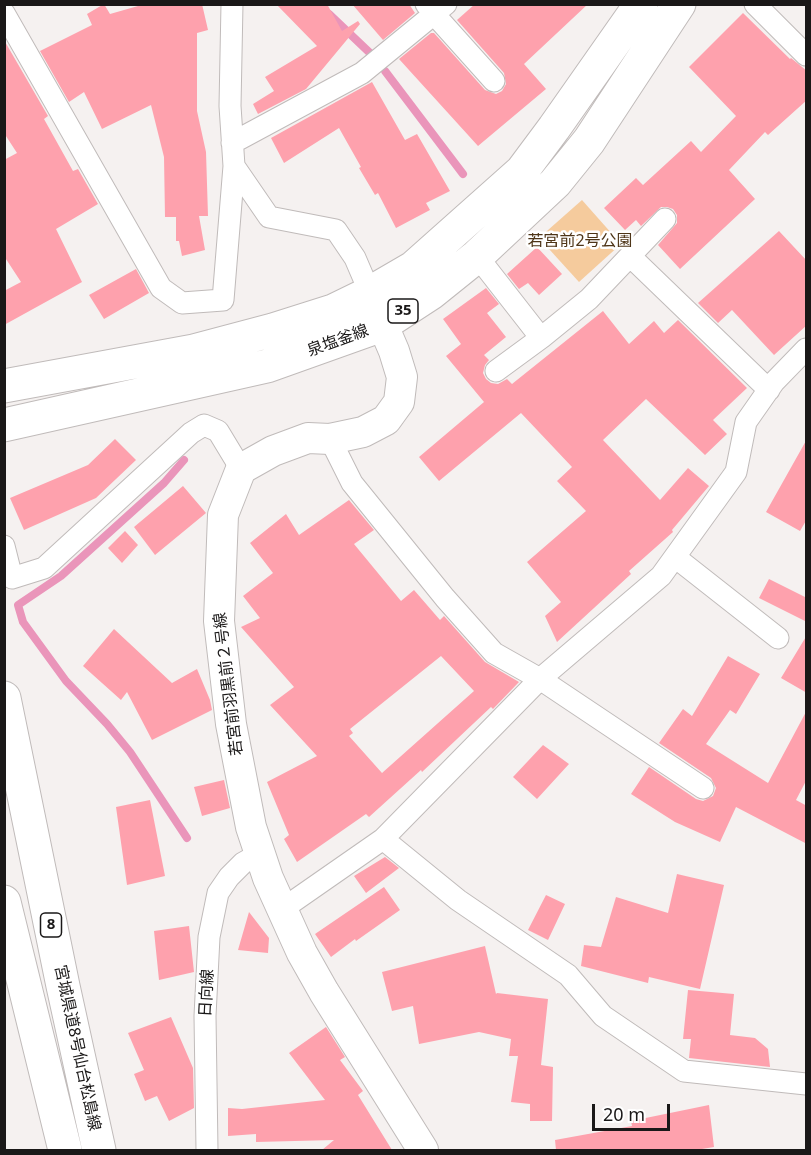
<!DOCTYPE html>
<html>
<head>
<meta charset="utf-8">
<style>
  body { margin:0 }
  #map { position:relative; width:811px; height:1155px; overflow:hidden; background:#f5f1f0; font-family:"Noto Sans",sans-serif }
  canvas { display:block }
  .frame { position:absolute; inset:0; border:6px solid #1a1818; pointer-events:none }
  .scale { position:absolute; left:592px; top:1104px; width:78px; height:27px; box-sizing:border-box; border:3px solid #1a1818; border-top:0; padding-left:8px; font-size:18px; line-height:21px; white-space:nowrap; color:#1a1818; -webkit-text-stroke:4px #fff; paint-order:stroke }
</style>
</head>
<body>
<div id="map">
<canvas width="811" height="1155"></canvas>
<div class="frame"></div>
<div class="scale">20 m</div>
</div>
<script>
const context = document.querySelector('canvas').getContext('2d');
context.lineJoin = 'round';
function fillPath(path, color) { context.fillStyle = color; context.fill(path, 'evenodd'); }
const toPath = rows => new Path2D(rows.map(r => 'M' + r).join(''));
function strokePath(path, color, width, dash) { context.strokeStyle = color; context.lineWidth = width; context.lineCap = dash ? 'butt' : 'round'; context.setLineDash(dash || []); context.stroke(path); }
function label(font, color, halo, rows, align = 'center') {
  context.font = font + ' "Noto Sans","Noto Sans JP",sans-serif'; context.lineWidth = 5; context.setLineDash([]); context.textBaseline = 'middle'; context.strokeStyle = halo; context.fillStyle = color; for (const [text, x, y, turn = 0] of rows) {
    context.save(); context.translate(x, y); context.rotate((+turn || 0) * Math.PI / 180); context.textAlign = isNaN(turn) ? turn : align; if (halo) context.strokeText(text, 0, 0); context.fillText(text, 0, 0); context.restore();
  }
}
const green = toPath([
  [582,200,621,244,579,282,539,238]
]);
const stream = toPath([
  [329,14,370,53],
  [385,71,463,174],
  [184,460,164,483,61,576,18,605,23,622,66,681,107,724,130,752,187,838]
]);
const building = toPath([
  [104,4,110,14,145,4,202,4,208,30,197,33,197,111,206,152,208,216,199,216,205,250,182,256,179,241,176,241,176,217,165,217,164,157,151,105,102,129,84,92,69,102,40,51,92,25,87,14],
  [276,4,327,4,342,31,358,21,360,24,306,89,258,114,253,104,274,91,265,77,317,46],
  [352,4,409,4,415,13,383,40],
  [475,4,588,4,524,64,546,89,478,146,399,59,431,33,434,33,485,90,496,94,502,91,506,84,504,73,457,20],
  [743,13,790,59,791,58,807,71,807,100,768,135,765,132,729,170,755,199,680,269,658,245,677,223,677,215,673,209,667,207,661,207,641,226,636,220,625,230,604,208,636,178,643,185,691,141,701,152,736,116,689,67],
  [4,40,48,116,44,119,73,171,78,169,98,204,56,229,82,282,4,325,4,291,21,282,4,256,4,160,17,153,4,133],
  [372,82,405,140,417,134,450,191,426,203,430,210,396,228,378,193,375,195,359,168,361,167,339,128,284,163,271,138],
  [779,231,807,261,807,325,774,355,732,310,718,323,698,303],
  [537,247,562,274,539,295,528,283,519,289,507,274],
  [136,269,149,293,104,319,89,295],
  [486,288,499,304,487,313,506,337,484,355,489,360,485,365,483,373,486,379,491,383,498,384,507,379,512,384,603,311,629,344,654,321,664,333,678,320,747,388,713,420,727,434,705,455,646,399,603,440,660,500,688,468,709,486,672,530,673,532,629,571,631,574,557,642,545,616,561,602,527,562,586,511,557,481,572,467,521,413,439,481,419,457,484,402,446,356,461,344,443,319],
  [115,439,136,460,96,498,24,530,10,498,88,465],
  [807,439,807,519,800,531,766,512],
  [183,486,206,513,155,555,134,527],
  [349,500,374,530,354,544,401,601,414,590,440,620,444,616,485,662,519,682,493,709,491,707,422,772,421,770,369,817,366,814,297,862,284,839,289,835,267,782,317,756,270,705,294,687,241,627,260,618,243,596,273,573,250,543,286,514,299,535],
  [441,656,474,691,382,773,349,736,353,733,350,729],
  [125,531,138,545,122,563,108,548],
  [769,579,807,598,807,622,759,598],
  [114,629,172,683,197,669,210,700,212,710,152,740,127,692,121,700,83,666],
  [807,635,807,693,781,678],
  [728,656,760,674,736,714,730,710,706,744,768,783,807,710,807,779,796,800,807,806,807,844,736,807,720,842,675,822,631,794,649,767,696,799,703,801,713,796,716,788,711,778,659,743,683,709,692,716],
  [543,745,569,764,537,799,513,777],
  [224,780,230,808,202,816,194,787],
  [150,800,165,876,127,885,116,807],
  [385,857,399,868,366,893,354,876],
  [677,874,724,885,700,989,649,977,648,983,581,966,584,945,601,947,616,897,668,913],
  [384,887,400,910,356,941,355,939,331,957,315,934],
  [546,895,565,904,548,940,528,930],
  [249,912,269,938,268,953,238,950],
  [189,926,194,972,159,980,154,931],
  [485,946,496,994,497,993,548,999,541,1065,553,1067,552,1121,530,1121,530,1104,511,1102,518,1056,509,1056,511,1039,479,1032,419,1044,413,1006,392,1011,382,972],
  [688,990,734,994,730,1035,755,1038,768,1049,770,1067,689,1058,691,1039,683,1039],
  [171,1017,193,1068,194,1108,169,1121,157,1096,145,1101,134,1074,144,1070,128,1033],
  [326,1027,345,1057,340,1060,363,1091,358,1095,392,1150,322,1150,334,1140,256,1142,256,1134,228,1136,228,1108,242,1109,325,1100,289,1053],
  [709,1105,714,1147,696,1150,556,1150,555,1140,632,1126,631,1121]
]);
const street = toPath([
  [232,4,230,106,234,166,269,217,336,230,355,258,370,293],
  [446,4,434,14,494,81],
  [755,4,806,55],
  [4,13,161,288,182,303,223,300,234,166],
  [232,143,362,73,434,14,426,4],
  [477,256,541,338,589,299,665,219],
  [630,256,769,390],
  [496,371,541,338],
  [330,439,352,483,445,598,494,653,540,679,703,788],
  [4,546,12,578,44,568,191,433,204,425,218,431,241,469],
  [675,557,778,638],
  [383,839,458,900,568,975,603,1016,684,1071,806,1084],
  [281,910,383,839,540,679,661,576,736,472,746,422,774,382,806,349],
  [207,1150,205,1016,209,937,218,893,229,877,243,863,259,854]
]);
const secondary = toPath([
  [373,302,394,351,402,377,399,402,386,420,363,432,330,439,308,438,273,451,241,469,223,515,219,621,231,724,251,827,268,878,302,953,324,992,423,1150]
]);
const primary = toPath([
  [4,386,194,351,273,330,333,311,370,293,413,268,522,171,554,128,641,4],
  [4,425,267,366,382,325,431,293,477,256,555,183,589,141,679,4],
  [4,698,63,986,99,1150],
  [4,902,65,1150]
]);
const shields = [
  [403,311,30],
  [51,925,21]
];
const shieldNames = [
  ["35",403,311],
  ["8",51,925]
];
const parkNames = [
  ["若宮前2号公園",580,241]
];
const streetNames = [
  ["泉塩釜線",338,341,-20],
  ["若宮前羽黒前２号線",229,684,-97],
  ["日向線",207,993,-87],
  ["宮城県道8号仙台松島線",77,1048,78]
];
fillPath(green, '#f5cb9d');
strokePath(stream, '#ea95ba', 8);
fillPath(building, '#fea1ad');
strokePath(street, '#c0bbba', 23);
strokePath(secondary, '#c0bbba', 32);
strokePath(primary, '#c0bbba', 35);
strokePath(street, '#fff', 21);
strokePath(secondary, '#fff', 30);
strokePath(primary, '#fff', 33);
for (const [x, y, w] of shields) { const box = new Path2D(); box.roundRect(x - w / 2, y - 12, w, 24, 4.5); context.fillStyle = '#fff'; context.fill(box); strokePath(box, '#1a1818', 1.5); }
label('bold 15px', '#1a1818', null, shieldNames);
label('16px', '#4e3518', '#fff', parkNames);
label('16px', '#1a1818', '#fff', streetNames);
</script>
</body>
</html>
